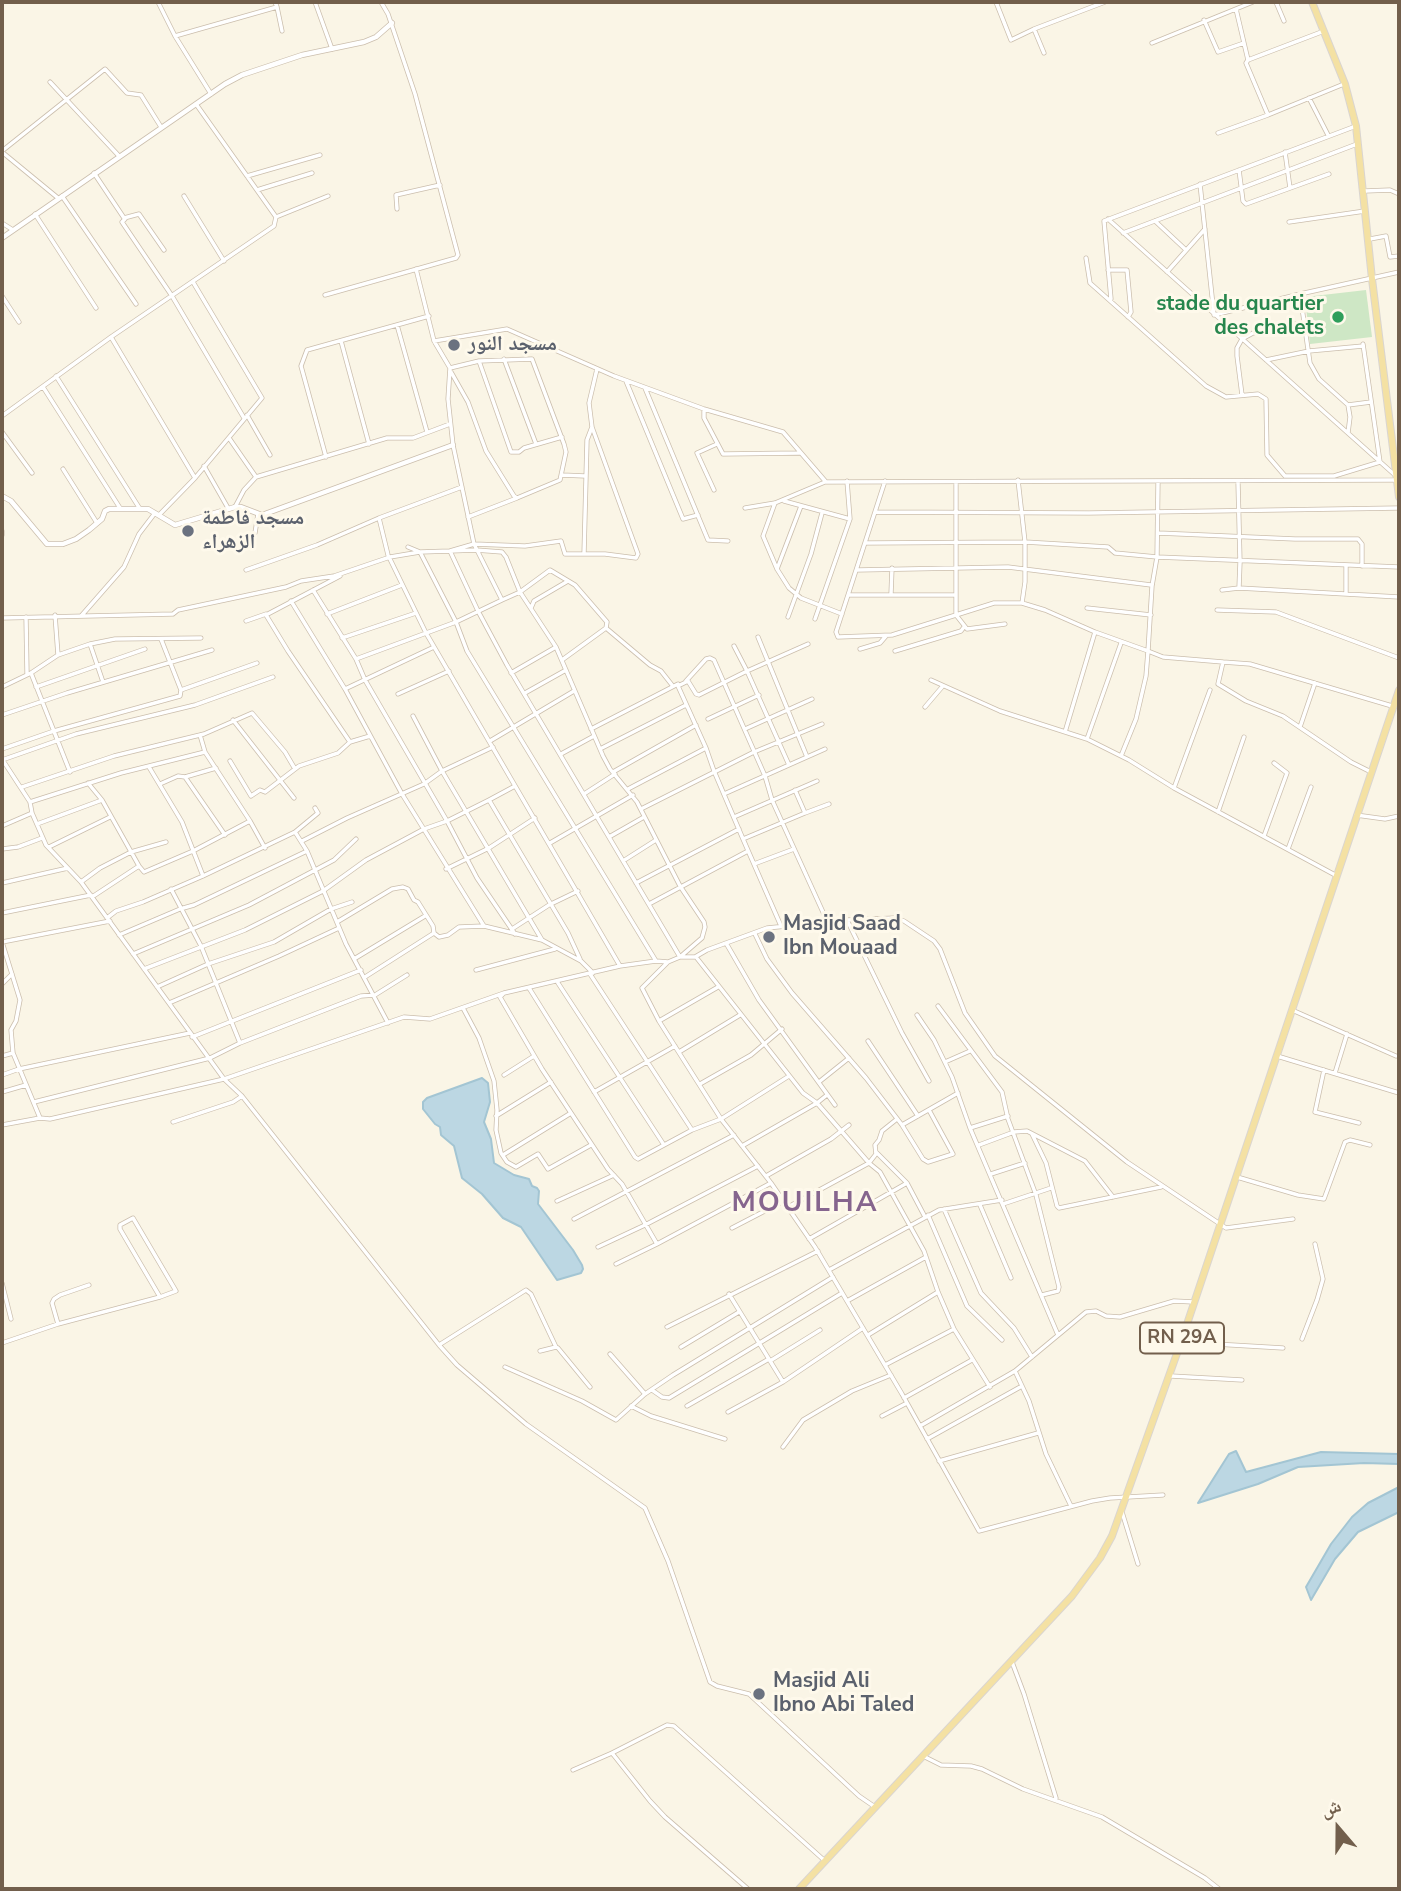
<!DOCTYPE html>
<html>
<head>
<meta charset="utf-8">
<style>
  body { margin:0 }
  #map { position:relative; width:1401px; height:1891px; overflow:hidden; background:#faf5e6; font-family:"Nunito Sans","Noto Naskh Arabic",sans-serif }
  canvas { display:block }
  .frame { position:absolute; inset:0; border:4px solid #725f4c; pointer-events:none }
  .north { position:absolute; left:1303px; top:1793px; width:70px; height:70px; -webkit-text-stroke:5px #fef9eb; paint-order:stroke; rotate:340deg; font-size:19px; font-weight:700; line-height:28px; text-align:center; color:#725f4c }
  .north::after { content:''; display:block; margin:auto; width:24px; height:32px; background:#725f4c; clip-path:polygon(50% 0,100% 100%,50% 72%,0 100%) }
</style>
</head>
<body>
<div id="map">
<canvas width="1401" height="1891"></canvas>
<div class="frame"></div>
<div class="north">ش</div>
</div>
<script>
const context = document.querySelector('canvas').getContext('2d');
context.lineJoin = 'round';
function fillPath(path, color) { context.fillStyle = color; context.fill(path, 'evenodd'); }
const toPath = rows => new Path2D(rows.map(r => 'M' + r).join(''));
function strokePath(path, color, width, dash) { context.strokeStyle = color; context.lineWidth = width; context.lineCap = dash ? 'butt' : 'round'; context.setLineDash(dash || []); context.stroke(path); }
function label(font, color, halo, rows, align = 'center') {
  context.font = font + ' "Nunito Sans","Noto Naskh Arabic",sans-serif'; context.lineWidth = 6; context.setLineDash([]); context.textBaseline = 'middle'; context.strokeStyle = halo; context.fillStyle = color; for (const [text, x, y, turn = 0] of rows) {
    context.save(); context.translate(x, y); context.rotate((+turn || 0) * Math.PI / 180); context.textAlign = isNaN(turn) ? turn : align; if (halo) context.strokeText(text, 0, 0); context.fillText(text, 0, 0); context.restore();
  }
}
const green = toPath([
  [1366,290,1372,337,1310,344,1305,297]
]);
const water = toPath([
  [482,1078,488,1083,490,1102,484,1122,491,1139,494,1163,514,1175,529,1179,532,1186,537,1188,539,1191,538,1204,573,1250,582,1265,583,1269,581,1273,557,1280,521,1227,503,1218,482,1194,462,1178,454,1146,441,1135,440,1127,435,1124,423,1109,423,1102,427,1098,482,1078],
  [1236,1451,1246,1472,1321,1452,1399,1454,1399,1464,1364,1463,1298,1467,1258,1484,1198,1503,1229,1454,1236,1451],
  [1399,1487,1399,1512,1358,1532,1335,1559,1311,1600,1306,1587,1331,1544,1352,1517,1368,1503,1399,1487]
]);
const minor = toPath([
  [158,2,175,36,211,94],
  [315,2,332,49],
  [996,2,1011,40,1034,29,1044,53],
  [1276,2,1284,21],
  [277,7,282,31],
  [1204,20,1218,52,1244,43],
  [1034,29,1105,2],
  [175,36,277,7,275,2],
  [1152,43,1253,2],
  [1248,60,1324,31],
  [50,82,119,156],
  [1309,98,1328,135],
  [1268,115,1344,84],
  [1218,133,1268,115,1246,63,1248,60,1236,9],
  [2,151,105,69,127,93,141,95,161,127],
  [2,152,58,198],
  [1285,152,1290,188],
  [1239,170,1243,201,1246,204,1329,174],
  [94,173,124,218,139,214,164,250],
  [247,176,320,155],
  [1200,184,1214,315,1300,294,1310,363,1319,379,1348,405,1350,417,1348,433],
  [257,190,312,173],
  [1365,191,1390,190,1399,194],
  [62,196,136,304],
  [184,196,224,261],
  [397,209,396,195,440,185],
  [35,214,96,308],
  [276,217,328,196],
  [125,219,122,222,172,296,244,418],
  [1108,219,1396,476],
  [1155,221,1186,250],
  [1289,222,1365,211],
  [2,223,13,230],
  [1123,233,1357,144],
  [1370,239,1386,236,1390,257,1399,256],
  [1086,258,1090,283,1206,386,1226,397,1258,394,1266,399,1267,455,1285,476,1334,476,1380,462,1363,344],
  [1108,270,1127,270,1131,312,1128,317],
  [1167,272,1205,229],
  [1300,294,1399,272],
  [325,295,456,258,458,255,415,94,388,14,381,2],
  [2,296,19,322],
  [1111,299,1104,221,1356,126],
  [397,325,427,432],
  [111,337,195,478],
  [341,341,369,444],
  [434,341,507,329,614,376,704,409,783,432,826,482,1397,480],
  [504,359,536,444],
  [1266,360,1309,351,1363,346],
  [479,361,511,452,519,452,524,448,562,437],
  [450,368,479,361,532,359,564,444,566,452,560,480,517,498,514,496,486,451,468,402,451,372],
  [56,376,140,509],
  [626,381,683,519,698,515],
  [43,387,120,508],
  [645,388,708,540,728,541],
  [1242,395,1237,356,1237,348,1242,339,1253,333,1305,322],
  [1348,405,1371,402],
  [704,409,704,418,723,454,800,453],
  [247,415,270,455],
  [2,416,111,337,274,226,276,217,196,104],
  [2,432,32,473],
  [229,438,256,477],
  [326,457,301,366,307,350,429,316],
  [204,466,228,508],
  [63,469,97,523],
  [562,475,585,476],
  [1018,480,1025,542,1025,582,1022,603],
  [885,481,836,632,838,637,892,635,956,615,956,482],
  [1238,482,1240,562,1239,588],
  [714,490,697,453,717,444],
  [784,501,850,519],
  [775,503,763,536,777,569,789,588,801,598,842,614],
  [235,507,244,490,256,477,387,438,413,438,450,424],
  [745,508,775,503,825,482],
  [876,512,1089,513,1399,508],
  [159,515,195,478,262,398,193,282],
  [468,517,517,498],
  [379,518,388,555,426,633,620,966],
  [2,531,2,535],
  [255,533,258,514],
  [1158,533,1295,539,1358,539,1362,544,1362,566],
  [866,543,1025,542,1108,547,1115,553,1157,557,1399,567],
  [408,547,420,552,456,622,467,651,656,961],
  [584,554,587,440,592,427],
  [777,569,801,506],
  [246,570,317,545,379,518,462,487],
  [857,570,1008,567,1151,585],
  [340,576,266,615,288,651,350,742],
  [313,590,356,659,365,680,447,821,477,878,515,934],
  [1222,590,1239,588,1399,597],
  [891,594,892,568],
  [1346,594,1346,565],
  [849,595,955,595],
  [502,600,520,592,550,570,575,585,607,622,606,628,650,665,661,671,672,685],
  [291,601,345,689,402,794,484,926],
  [531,608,534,601,568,581],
  [1087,608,1151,615],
  [1217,610,1276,612,1399,658],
  [327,614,402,585],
  [55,615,58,655],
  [82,615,124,567,139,534,155,513],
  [26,617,27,674],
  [788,617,811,554,822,513],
  [2,618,173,614,178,610,286,587,301,581,334,576,390,557,420,552,450,551,476,550,502,552,506,557,520,592,556,647,603,756,610,769,637,802,680,886,704,922,705,927,702,938,680,957,507,665,478,611,450,551,474,544,525,546,561,541,565,554,605,554,636,558,638,554,592,427,589,403,597,369],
  [815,619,850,519,847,481],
  [246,621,266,614],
  [1005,624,967,629,956,615,994,603,1022,603,1045,610,1095,632],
  [758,637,807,757,789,765],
  [342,638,416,613],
  [90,644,103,682],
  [734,646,747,671,808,644],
  [860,649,880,643,886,636],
  [895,651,961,631,964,627],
  [356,659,456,622,502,600,474,544,453,445,448,399,450,368,434,341,416,269],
  [562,660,606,628],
  [31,673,70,772],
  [511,673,556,647],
  [931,680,1000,711,1087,739,1129,760,1174,788,1337,876],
  [686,681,706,659,710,658,714,660,765,776,772,800,827,921],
  [2,687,31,673,58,655,90,644,115,639,201,638],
  [36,687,145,649],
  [345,689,434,647],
  [181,690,257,663],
  [525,693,566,670],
  [398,694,449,671],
  [925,707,942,687],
  [2,715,67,693,212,650],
  [413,716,442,771,542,940],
  [708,719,759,695],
  [233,720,294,798],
  [1300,727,1315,683],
  [591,729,678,684],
  [745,729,812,699],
  [1065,732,1095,632,1148,651,1152,586,1157,557,1158,482],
  [200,735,205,752,250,821,265,848],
  [1087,739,1121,643],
  [490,741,574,691],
  [2,749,54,731,180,696,181,690,161,639],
  [600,749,686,705],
  [561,754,594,736],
  [1121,756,1136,719,1146,676,1148,651,1163,657,1223,662],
  [807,757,825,749],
  [2,759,30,802,32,813,46,845,81,882,224,1079,242,1096,439,1345,457,1365,526,1424,645,1508,668,1561,710,1682,717,1686,749,1694,859,1796,875,1807],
  [2,760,76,734,195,705,273,677],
  [230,761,251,796,260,790,265,792,299,766,338,753,350,742,370,736],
  [149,767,182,822,203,876],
  [613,772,696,725],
  [1371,772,1351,762,1283,716,1246,701,1218,684,1223,662,1250,664,1392,706],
  [185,777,225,835],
  [88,783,102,800,139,866],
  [160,784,178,776,185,777,216,768],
  [515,786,489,800,568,933,580,959],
  [22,787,114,756,204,734,252,713,285,752,295,769],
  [1174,788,1210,690],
  [628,789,706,748],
  [584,794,615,774],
  [724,794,789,765,747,671,699,695,696,694,688,681,678,686,706,748,714,771,743,839,781,926],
  [30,802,121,773,205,752],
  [641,809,754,752,822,724],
  [1218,812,1244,737],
  [805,813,829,804],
  [1356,815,1385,819,1399,816],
  [734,817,817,781],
  [37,824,102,800],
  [2,826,32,813],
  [295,832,318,813,315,808],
  [1264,836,1287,773,1274,763],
  [609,837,644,817],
  [743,839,805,813,795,790],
  [302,841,347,818,424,784,442,771,493,747],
  [550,843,633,795],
  [49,847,110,817],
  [2,849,18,847,42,838],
  [1288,849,1311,787],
  [623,861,656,840],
  [754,864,794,849],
  [446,869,489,848,535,818],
  [81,882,100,868,131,852,166,842],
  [2,883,68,868],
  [636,883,739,829],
  [171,889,201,946,240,1043],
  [92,897,139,866,144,872,193,851,250,821],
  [649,904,748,851],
  [2,913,91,895],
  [107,918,116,911,143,902,203,876,295,832,307,851,346,944,388,1023],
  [847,920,902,1033,929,1081],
  [337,922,392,889,403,887,408,889,414,900,418,902,433,926,434,933],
  [512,929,549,905,578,891],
  [755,934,767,959,792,993,866,1078,902,1125,923,1159,928,1162,953,1154,929,1110],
  [119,935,180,909,194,905,307,851],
  [2,942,20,1000,16,1021,11,1030,13,1053,40,1118,50,1119,224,1079,404,1017,430,1019,504,993],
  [2,942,110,921],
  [726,943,759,1000,835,1105],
  [133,954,249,905,334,860,356,839],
  [696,957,803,1093,817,1103,869,1163,880,1172,924,1251,938,1292,954,1329,990,1387],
  [354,959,425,916],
  [144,969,245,930,323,891,366,860,424,829,447,821,489,800],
  [476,970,555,949],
  [590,974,692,1130],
  [365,977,434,933,439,937,448,935,459,927,484,926,542,940,581,961,593,973],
  [558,983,664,1145],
  [2,984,12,974],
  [157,987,208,964,274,942,331,909,352,902],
  [529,988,635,1157,638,1159,692,1130,721,1119,789,1076],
  [169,1003,279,956,339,928],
  [938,1006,1002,1092,1008,1119,1036,1195,1059,1287,1058,1291,1042,1295],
  [463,1008,479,1038,494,1081,497,1110,496,1130,501,1153,507,1162,516,1167,538,1154,548,1169,591,1145],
  [1292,1010,1396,1056],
  [917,1015,934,1040,952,1077,970,1128,1058,1335],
  [659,1021,718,987],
  [192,1037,361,970],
  [868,1041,918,1116],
  [679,1052,740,1015],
  [2,1056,13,1053],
  [1277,1056,1399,1093],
  [945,1062,970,1051],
  [1324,1070,1315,1112,1359,1123],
  [1335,1073,1347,1034],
  [2,1075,19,1069,190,1033],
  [504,1075,534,1056],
  [819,1082,849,1058],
  [700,1084,751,1055,782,1029],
  [2,1092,26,1085],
  [594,1092,675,1046],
  [34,1102,210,1058,240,1043,361,996,375,995,407,975],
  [496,1116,551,1082],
  [173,1122,233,1102,242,1096],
  [2,1125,40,1118],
  [902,1125,958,1093],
  [970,1128,1008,1116],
  [1032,1134,1046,1163,1057,1206,1059,1208,1161,1187],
  [979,1145,1014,1132,1027,1131,1085,1161,1113,1197],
  [742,1146,817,1103,827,1095],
  [876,1152,907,1183],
  [503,1155,571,1113],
  [991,1174,1025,1163],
  [766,1176,831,1139,849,1125],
  [1237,1177,1298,1195,1324,1199,1345,1142,1350,1140,1370,1145],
  [557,1201,614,1175],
  [1003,1204,1051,1188],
  [980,1205,1011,1278],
  [788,1207,869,1163,876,1154,875,1145,879,1140,882,1131,897,1119],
  [944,1209,981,1293,1014,1328,1032,1357],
  [928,1215,967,1306,1002,1340],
  [574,1219,734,1135],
  [732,1228,784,1201],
  [809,1239,907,1183,925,1217],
  [657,1244,622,1184,608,1169,542,1069,500,997,504,993,620,966,656,961,668,962],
  [598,1247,645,1225,758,1166],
  [616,1264,657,1244,771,1183],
  [829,1270,939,1210,1002,1200],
  [2,1283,11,1319],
  [729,1294,783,1382],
  [847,1301,926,1257],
  [58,1324,52,1303,54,1299,60,1295,89,1285],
  [667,1327,818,1251],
  [868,1335,938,1292],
  [1302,1339,1317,1300,1323,1279,1315,1244],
  [1181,1342,1283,1348],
  [2,1343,58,1324,160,1297,176,1291,133,1218,120,1225,120,1229,160,1297],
  [439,1345,526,1290,531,1294,556,1347],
  [681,1347,739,1312],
  [540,1351,556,1347,558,1348,590,1387],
  [610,1354,645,1394],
  [770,1361,820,1330],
  [885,1365,954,1329],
  [505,1367,582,1401,616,1420,645,1394,673,1375,833,1277],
  [1015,1371,1029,1401,1046,1454,1071,1506],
  [1171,1376,1242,1380],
  [652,1390,662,1397,669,1398,842,1293],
  [904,1398,972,1360],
  [631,1406,651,1416,725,1439],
  [687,1406,769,1359],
  [728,1412,783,1382,863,1328],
  [882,1416,907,1403],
  [920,1426,1015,1371,1086,1312,1096,1311,1106,1316,1120,1317,1174,1301,1194,1302],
  [927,1439,1022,1386],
  [783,1447,803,1420,852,1391,891,1375],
  [939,1461,1038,1433],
  [1163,1495,1110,1498,1092,1501,979,1531,902,1394,815,1247,771,1183,721,1119,659,1021,642,988,668,962,680,957,695,957,707,950,767,928,847,920,895,918,904,921,934,941,940,949,965,1013,995,1056,1127,1162,1226,1228,1293,1219],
  [1122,1512,1138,1564],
  [1012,1662,1024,1694,1056,1798],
  [612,1753,667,1725,674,1726,825,1861],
  [923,1756,941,1765,971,1766,982,1769,1023,1789,1102,1817,1205,1878,1219,1889],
  [573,1770,612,1753,650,1801,665,1817,748,1889]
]);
const tertiary = toPath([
  [2,238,225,84,242,75,302,55,364,42,376,37,392,23],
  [2,496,11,501,47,544,63,544,76,539,89,530,102,519,105,511,109,509,148,509,175,525,235,507,241,507,262,515,453,445]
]);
const primary = toPath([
  [1312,2,1345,84,1356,126,1372,279,1399,497],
  [799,1889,1072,1596,1100,1558,1112,1536,1181,1342,1399,690]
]);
const markers = [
  [1338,317,7,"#2e9e5b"],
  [454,345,7,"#6b7280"],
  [188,531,7,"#6b7280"],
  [769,937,7,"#6b7280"],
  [759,1694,7,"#6b7280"]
];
const shields = [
  [1182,1338,84]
];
const shieldNames = [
  ["RN 29A",1182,1338]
];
const leisureNames = [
  ["stade du quartier",1324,305],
  ["des chalets",1324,329]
];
const worshipNames = [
  ["مسجد النور",468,345],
  ["مسجد فاطمة",202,519],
  ["الزهراء",202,543],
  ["Masjid Saad",783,925],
  ["Ibn Mouaad",783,949],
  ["Masjid Ali",773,1682],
  ["Ibno Abi Taled",773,1706]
];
const districtNames = [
  ["MOUILHA",805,1204]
];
fillPath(green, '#cee7c5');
fillPath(water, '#bcd7e3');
strokePath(water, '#a3c5d3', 2);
strokePath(minor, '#cbbead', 5);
strokePath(tertiary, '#cbbead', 6);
strokePath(primary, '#dad5d0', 8);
strokePath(minor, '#fff', 3.5);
strokePath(tertiary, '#fff', 4.5);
strokePath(primary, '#f4e1a3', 6);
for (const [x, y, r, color] of markers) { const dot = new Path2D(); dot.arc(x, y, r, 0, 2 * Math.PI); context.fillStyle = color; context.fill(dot); strokePath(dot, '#fef9eb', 2.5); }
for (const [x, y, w] of shields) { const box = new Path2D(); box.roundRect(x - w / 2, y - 15.5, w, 31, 5); context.fillStyle = '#fef9eb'; context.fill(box); strokePath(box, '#725f4c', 2); }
label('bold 19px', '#725f4c', null, shieldNames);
label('bold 21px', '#27864d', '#fef9eb', leisureNames, 'right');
label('bold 21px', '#5b616d', '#fef9eb', worshipNames, 'left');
context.letterSpacing = '2px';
label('bold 28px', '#86658e', '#fef9eb', districtNames);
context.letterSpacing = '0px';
</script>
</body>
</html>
